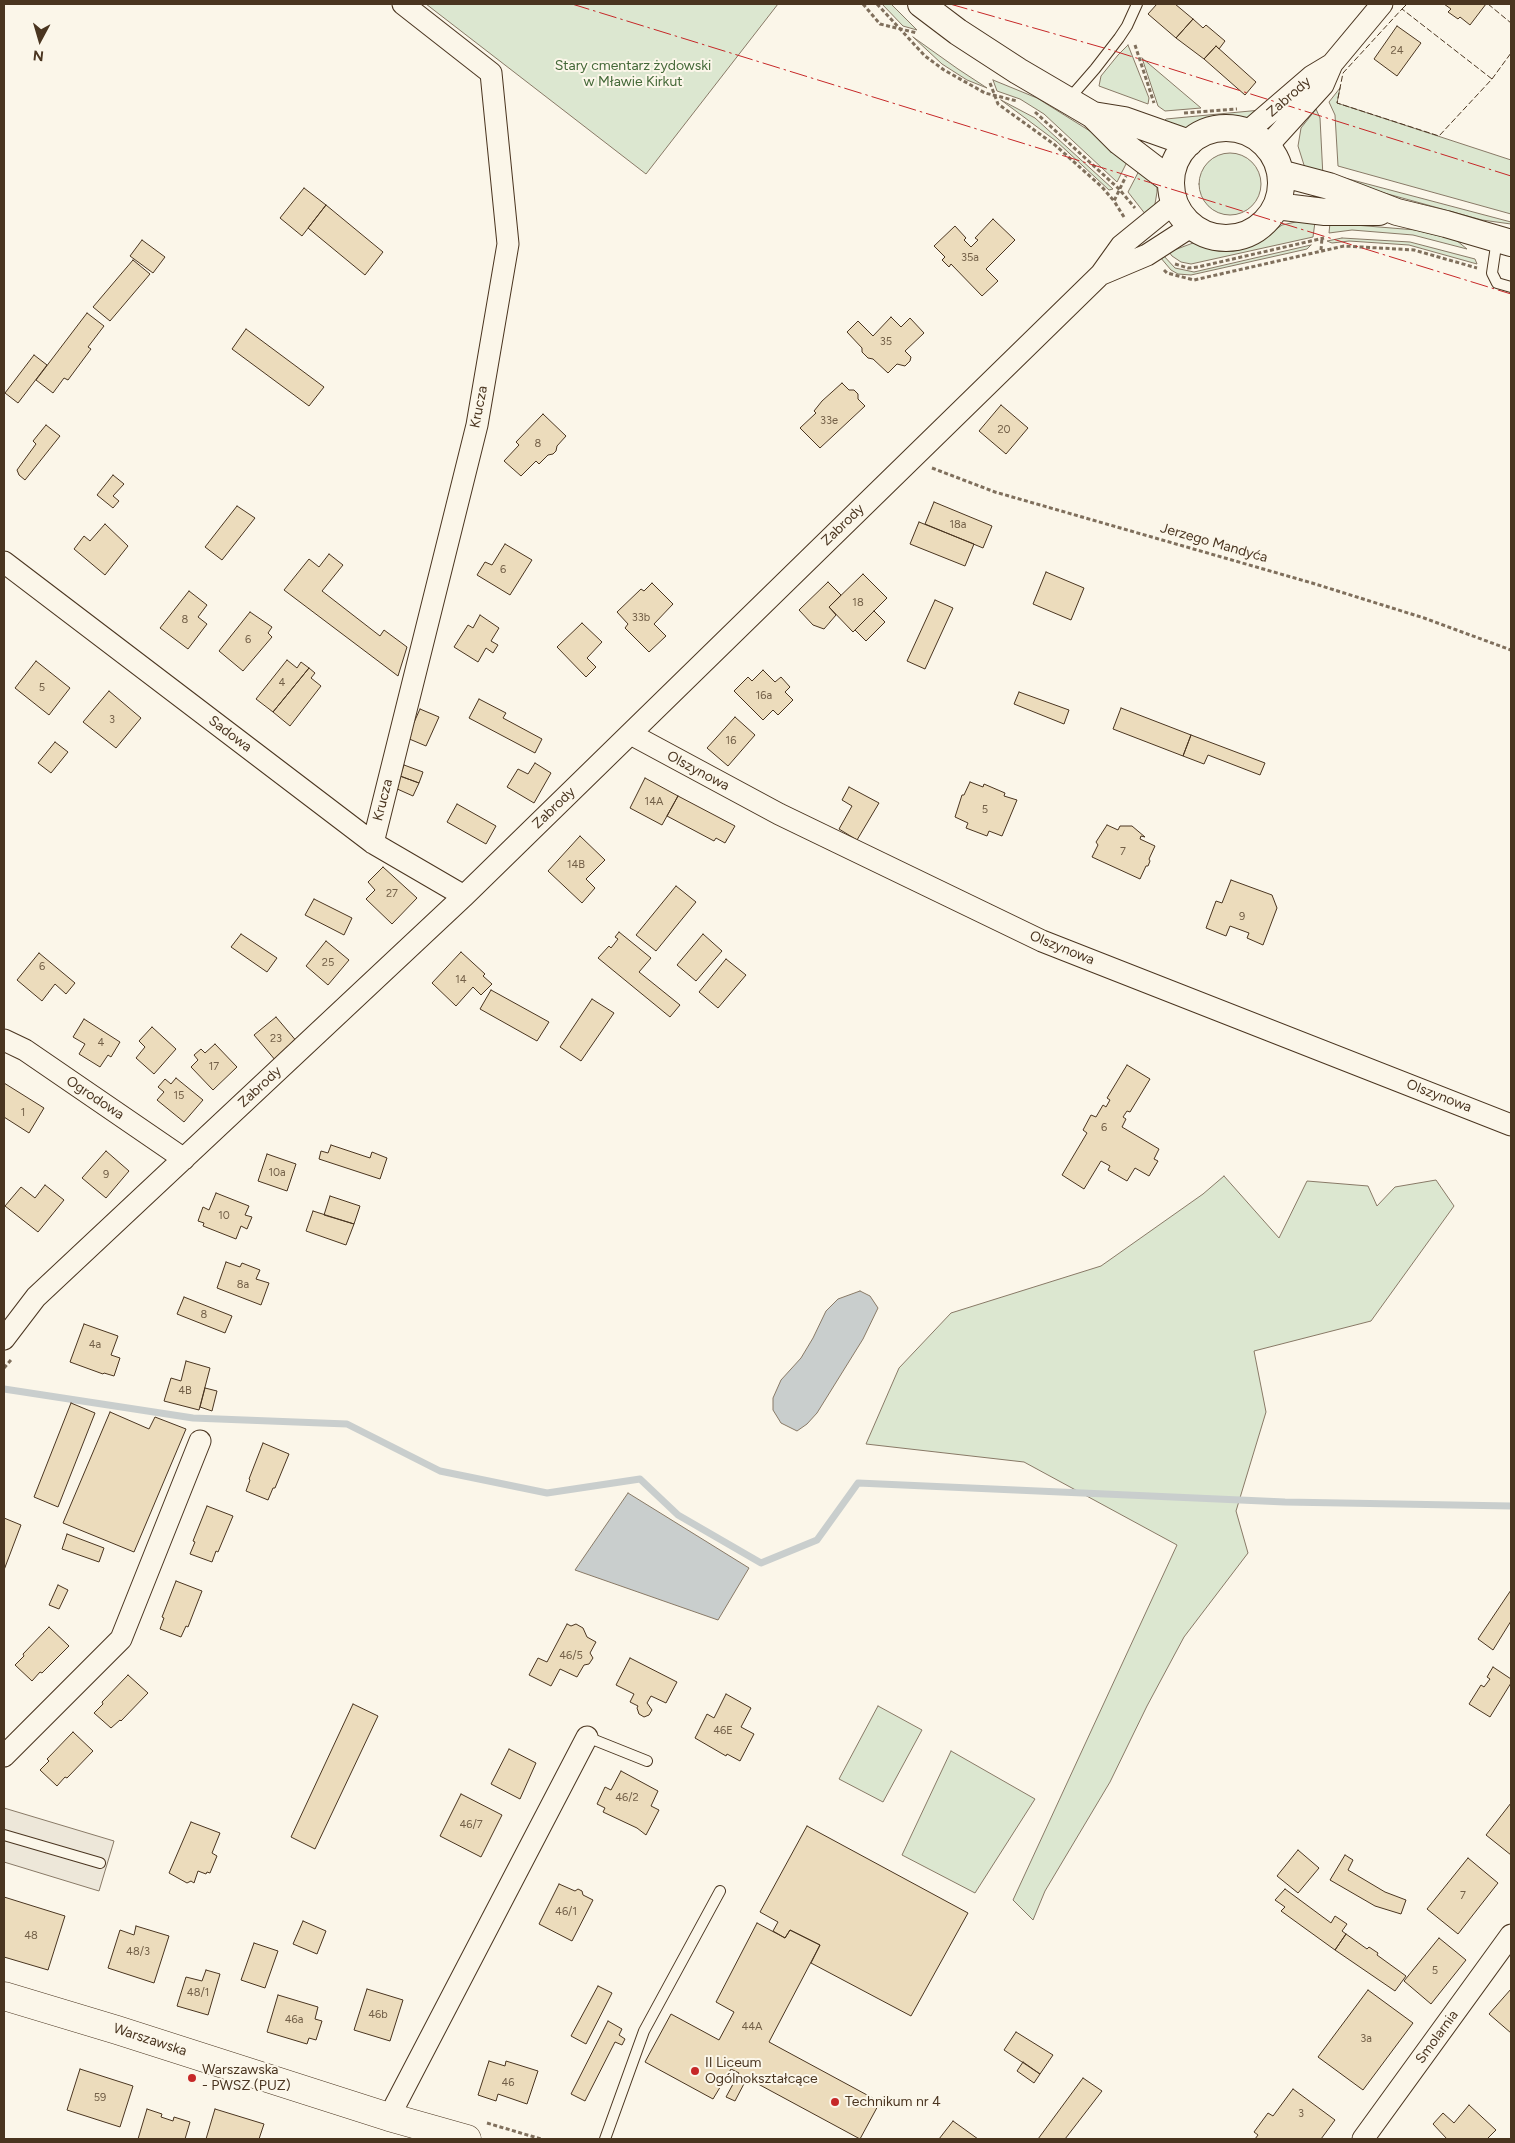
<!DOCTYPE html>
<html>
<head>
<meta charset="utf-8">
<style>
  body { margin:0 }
  #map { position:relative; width:1515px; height:2143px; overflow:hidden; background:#fbf6e9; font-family:Figtree,sans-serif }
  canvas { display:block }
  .frame { position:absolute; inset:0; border:5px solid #4a3520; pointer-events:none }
  .north { position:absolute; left:15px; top:15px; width:50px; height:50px; -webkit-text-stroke:4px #fbf6e9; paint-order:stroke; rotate:186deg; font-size:14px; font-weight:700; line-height:20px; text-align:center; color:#4a3520 }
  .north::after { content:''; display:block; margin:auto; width:18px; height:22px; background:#4a3520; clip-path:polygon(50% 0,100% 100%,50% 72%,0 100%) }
</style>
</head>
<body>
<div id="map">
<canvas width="1515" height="2143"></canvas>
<div class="frame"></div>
<div class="north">N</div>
</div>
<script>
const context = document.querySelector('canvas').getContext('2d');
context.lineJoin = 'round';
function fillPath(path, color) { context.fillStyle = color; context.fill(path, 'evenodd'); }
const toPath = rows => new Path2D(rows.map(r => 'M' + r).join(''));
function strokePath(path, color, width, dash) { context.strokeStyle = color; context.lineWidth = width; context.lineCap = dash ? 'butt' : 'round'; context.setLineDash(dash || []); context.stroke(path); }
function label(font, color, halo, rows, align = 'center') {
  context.font = font + ' Figtree,sans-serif'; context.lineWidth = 4; context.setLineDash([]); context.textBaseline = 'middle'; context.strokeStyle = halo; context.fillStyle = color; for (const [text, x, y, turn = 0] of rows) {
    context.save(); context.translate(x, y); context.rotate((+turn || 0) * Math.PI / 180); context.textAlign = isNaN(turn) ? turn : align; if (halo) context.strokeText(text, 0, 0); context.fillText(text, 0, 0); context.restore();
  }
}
const green = toPath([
  [426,4,778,4,646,174,426,4],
  [882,4,891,4,917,30,903,26,882,4],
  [913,37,958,69,987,88,967,80,942,64,913,37],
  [1128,45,1149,98,1148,104,1099,86,1101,76,1118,55,1128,45],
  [1142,58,1201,108,1165,111,1158,106,1142,58],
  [993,80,1037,98,1130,156,1117,182,1044,114,1020,99,997,91,993,80],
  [1340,88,1337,103,1511,160,1511,214,1338,166,1335,115,1329,102,1340,88],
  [1001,100,1035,118,1113,189,1109,190,1056,141,1001,100],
  [1316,109,1320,118,1323,177,1309,170,1304,165,1298,146,1301,128,1316,109],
  [1261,110,1247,120,1217,121,1189,129,1163,122,1166,119,1261,110],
  '1199 184a31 31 0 1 1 62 0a31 31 0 1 1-62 0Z',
  [1142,165,1157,185,1157,192,1155,204,1146,215,1128,192,1142,165],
  [1341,177,1511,222,1511,224,1482,220,1366,188,1341,177],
  [1300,221,1315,222,1313,237,1191,264,1181,262,1172,256,1169,252,1193,243,1229,248,1243,246,1256,243,1282,225,1300,221],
  [1330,223,1416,230,1456,240,1467,249,1413,235,1352,230,1329,233,1330,223],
  [1342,238,1410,242,1475,259,1477,264,1409,245,1349,241,1332,243,1327,241,1342,238],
  [1311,245,1307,249,1191,275,1178,274,1171,270,1160,257,1163,255,1175,268,1194,272,1311,245],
  [1224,1176,1279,1238,1307,1181,1368,1186,1377,1206,1395,1187,1436,1180,1454,1206,1371,1321,1254,1351,1266,1412,1236,1511,1248,1553,1184,1637,1147,1706,1110,1782,1045,1891,1033,1920,1013,1900,1177,1545,1024,1462,866,1444,899,1368,951,1313,1101,1266,1203,1194,1224,1176],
  [878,1706,922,1730,883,1802,839,1779,878,1706],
  [951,1751,1035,1799,975,1893,902,1855,951,1751]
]);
const parking = toPath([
  [4,1808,114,1841,99,1891,4,1862,4,1808]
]);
const water = toPath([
  [860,1291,870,1296,878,1308,863,1339,817,1413,807,1424,797,1431,781,1423,773,1410,773,1398,781,1380,801,1358,813,1338,826,1311,838,1299,860,1291],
  [628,1493,749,1568,718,1620,575,1570,628,1493]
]);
const stream = toPath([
  [4,1389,193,1418,347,1424,440,1471,547,1493,640,1479,678,1515,761,1563,817,1540,858,1483,1285,1502,1511,1506]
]);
const building = toPath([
  [1157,4,1175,4,1193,19,1176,38,1148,14,1157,4],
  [1444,4,1486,4,1470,25,1460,17,1458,19,1448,12,1451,9,1444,4],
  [1193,19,1203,28,1206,25,1225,41,1219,49,1216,46,1204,59,1176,38,1193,19],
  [1397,26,1421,43,1397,76,1374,59,1397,26],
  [1216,46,1256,82,1245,95,1204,59,1216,46],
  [304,188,326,205,302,236,280,218,304,188],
  [326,205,383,252,365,275,308,228,326,205],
  [993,219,1015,240,986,269,998,281,982,296,951,264,949,267,942,260,945,257,934,246,955,226,966,238,964,240,971,247,978,240,975,238,993,219],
  [142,240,165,257,153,273,130,256,142,240],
  [133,260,150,274,110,321,93,307,133,260],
  [87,313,104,326,88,347,91,349,68,380,64,378,53,393,36,380,87,313],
  [891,317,901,327,910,318,924,333,905,351,911,357,910,361,905,366,897,364,888,373,873,359,868,358,862,352,862,348,847,332,858,321,873,336,891,317],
  [246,329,324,387,309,406,232,349,246,329],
  [34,355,47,365,18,403,5,393,34,355],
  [842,383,849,390,854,390,858,394,858,399,865,406,820,448,800,428,816,413,814,411,822,401,842,383],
  [1001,405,1028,428,1006,454,979,431,1001,405],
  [543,414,566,436,557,446,556,451,553,454,548,455,539,464,536,461,521,476,504,461,519,445,516,442,543,414],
  [46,425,60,436,25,480,19,475,17,470,36,444,33,441,46,425],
  [113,475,124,484,113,496,119,501,113,508,97,495,113,475],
  [934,502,992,526,983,548,925,524,934,502],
  [237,506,255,518,222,560,205,547,237,506],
  [919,522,974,544,965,566,910,544,919,522],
  [105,524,128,546,105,575,74,549,84,536,90,541,105,524],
  [505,544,532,560,510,595,477,575,485,562,492,565,505,544],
  [329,554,343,565,322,591,380,636,384,630,407,647,398,676,284,590,309,559,319,567,329,554],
  [1046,572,1084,588,1071,620,1033,604,1046,572],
  [863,574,887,598,853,632,829,607,863,574],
  [828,582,841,595,829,607,836,615,824,629,813,625,799,610,828,582],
  [652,583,673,604,654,624,666,636,649,652,625,628,628,624,617,612,641,589,644,591,652,583],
  [189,591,207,605,198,617,207,624,188,649,160,628,189,591],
  [935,600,953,608,925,669,907,661,935,600],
  [874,611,885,622,866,641,855,630,874,611],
  [250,612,272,627,268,633,272,637,243,671,219,651,250,612],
  [480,615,499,628,491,641,498,645,493,653,486,648,478,662,454,647,468,625,473,628,480,615],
  [582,623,602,642,587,658,596,667,586,677,557,647,582,623],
  [287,660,297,668,301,662,309,668,273,712,256,699,287,660],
  [36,661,70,688,49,715,15,688,36,661],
  [309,668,315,673,311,678,321,686,290,726,273,712,309,668],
  [763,670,775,682,781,677,790,687,785,692,793,700,778,715,773,710,763,720,734,691,748,677,752,681,763,670],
  [109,691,141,718,116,748,83,722,109,691],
  [1019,692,1069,710,1064,724,1014,704,1019,692],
  [479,699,506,713,503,718,542,739,535,753,469,718,479,699],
  [1121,708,1191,735,1183,756,1113,729,1121,708],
  [420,709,439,717,426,746,407,738,420,709],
  [735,717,755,735,728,766,707,748,735,717],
  [1191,735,1265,763,1260,775,1208,755,1204,764,1183,756,1191,735],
  [55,742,68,752,51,773,38,763,55,742],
  [535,763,551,773,534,803,507,787,518,769,528,774,535,763],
  [404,765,423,772,419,783,400,776,404,765],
  [400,776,419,783,413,796,395,788,400,776],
  [645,778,678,796,662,825,630,808,645,778],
  [970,782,983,787,984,784,1005,793,1004,796,1017,800,1002,836,989,831,987,836,966,828,968,823,955,817,962,795,964,795,970,782],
  [849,787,879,803,857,840,839,829,852,806,842,800,849,787],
  [678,796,735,826,725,843,716,838,714,841,667,816,678,796],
  [457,804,496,826,486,844,447,822,457,804],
  [1107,825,1118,830,1120,826,1132,826,1145,837,1141,836,1140,839,1155,846,1149,859,1150,861,1148,866,1146,866,1140,879,1092,857,1098,845,1096,842,1107,825],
  [580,836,605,860,586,879,595,888,582,903,548,871,580,836],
  [383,867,417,898,392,924,366,899,375,890,368,882,383,867],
  [1231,880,1272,895,1277,908,1263,945,1247,938,1249,933,1230,926,1226,936,1206,928,1216,901,1222,903,1231,880],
  [676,886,696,902,656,951,636,935,676,886],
  [314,899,352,918,344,935,305,915,314,899],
  [619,932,651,958,639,972,680,1005,670,1017,598,958,609,946,611,948,618,939,615,937,619,932],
  [241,934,277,958,267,972,231,947,241,934],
  [703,934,722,951,696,981,677,965,703,934],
  [326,941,349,960,328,985,306,966,326,941],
  [461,952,485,974,483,976,492,984,481,995,473,987,456,1006,432,983,461,952],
  [39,953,75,983,66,994,55,984,42,1001,17,980,39,953],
  [726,959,746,975,718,1008,699,992,726,959],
  [491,990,549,1022,537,1041,480,1009,491,990],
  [592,999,614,1013,581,1061,560,1047,592,999],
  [276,1017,298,1043,276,1061,254,1035,276,1017],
  [84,1019,120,1042,111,1057,108,1055,100,1067,79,1054,85,1044,73,1037,84,1019],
  [152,1027,176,1049,154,1074,136,1058,145,1047,139,1041,152,1027],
  [215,1044,237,1067,213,1090,191,1067,198,1060,194,1055,201,1049,205,1053,215,1044],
  [1127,1065,1150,1079,1130,1112,1127,1111,1123,1117,1126,1119,1122,1127,1159,1149,1154,1159,1158,1161,1149,1176,1135,1168,1127,1181,1108,1170,1110,1166,1101,1161,1084,1189,1062,1175,1087,1133,1083,1130,1091,1115,1096,1117,1103,1105,1106,1107,1110,1100,1107,1098,1127,1065],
  [176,1078,203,1100,184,1122,157,1100,164,1092,158,1087,165,1079,171,1084,176,1078],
  [4,1083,44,1108,29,1133,4,1117,4,1083],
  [331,1145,370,1158,372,1152,387,1158,380,1179,319,1159,321,1151,328,1153,331,1145],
  [106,1151,129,1171,106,1198,82,1178,106,1151],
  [267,1154,296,1164,287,1191,258,1181,267,1154],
  [45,1185,64,1200,38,1232,5,1206,21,1187,35,1198,45,1185],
  [216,1193,249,1206,245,1215,252,1217,247,1229,241,1226,236,1239,203,1226,204,1223,198,1221,203,1207,209,1210,216,1193],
  [330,1196,360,1206,354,1224,324,1215,330,1196],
  [313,1211,354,1224,346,1245,306,1231,313,1211],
  [226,1262,240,1267,242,1263,260,1270,256,1279,269,1283,261,1305,217,1288,226,1262],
  [184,1297,232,1316,225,1333,177,1314,184,1297],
  [84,1324,118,1336,111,1355,120,1358,114,1376,104,1373,103,1374,70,1362,84,1324],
  [186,1361,210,1368,199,1410,164,1401,171,1378,181,1381,186,1361],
  [205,1388,217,1391,212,1411,200,1407,205,1388],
  [71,1403,95,1413,58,1507,34,1497,71,1403],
  [110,1412,149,1429,155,1417,186,1429,134,1552,63,1523,110,1412],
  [263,1443,289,1454,275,1488,273,1488,268,1500,246,1491,250,1480,249,1479,263,1443],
  [207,1506,233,1516,218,1552,216,1551,212,1562,190,1554,195,1542,193,1541,207,1506],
  [4,1518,21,1525,4,1570,4,1518],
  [67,1534,104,1548,99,1562,62,1549,67,1534],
  [176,1581,202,1591,188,1627,186,1626,181,1637,160,1629,164,1618,162,1617,176,1581],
  [58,1585,68,1590,59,1609,49,1605,58,1585],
  [1511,1590,1511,1621,1493,1650,1478,1639,1511,1590],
  [567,1624,571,1626,576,1624,583,1628,587,1637,596,1642,590,1653,593,1658,589,1664,584,1665,577,1677,560,1669,551,1686,529,1675,538,1658,547,1662,567,1624],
  [49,1627,69,1646,42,1673,40,1672,32,1681,15,1665,24,1656,23,1654,49,1627],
  [630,1658,677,1682,666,1703,651,1696,647,1703,652,1710,649,1715,644,1717,639,1714,637,1708,638,1706,630,1702,634,1694,616,1685,630,1658],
  [1493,1667,1511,1679,1511,1683,1490,1717,1469,1704,1481,1685,1484,1687,1490,1679,1487,1677,1493,1667],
  [128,1675,148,1693,121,1721,120,1720,111,1728,94,1713,103,1704,102,1702,128,1675],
  [726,1694,751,1708,741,1727,754,1734,740,1761,727,1754,726,1756,695,1738,707,1714,714,1718,726,1694],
  [353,1704,378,1716,315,1849,291,1837,353,1704],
  [73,1732,93,1751,67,1778,65,1777,57,1786,40,1770,49,1761,47,1759,73,1732],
  [509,1749,536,1763,520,1799,491,1784,509,1749],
  [621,1771,658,1791,651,1806,659,1810,646,1835,637,1828,603,1812,605,1808,597,1804,605,1787,611,1790,621,1771],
  [461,1794,502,1815,481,1857,440,1836,461,1794],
  [1511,1803,1511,1855,1486,1835,1511,1803],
  [191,1822,220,1833,212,1853,217,1856,210,1873,207,1872,206,1874,198,1871,194,1883,191,1881,187,1883,169,1873,191,1822],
  [807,1826,968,1913,911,2016,811,1963,820,1945,790,1930,785,1938,773,1931,778,1922,760,1912,807,1826],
  [1298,1850,1319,1868,1298,1893,1277,1876,1298,1850],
  [1345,1855,1353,1860,1348,1870,1385,1892,1406,1900,1401,1914,1375,1906,1330,1880,1345,1855],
  [1468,1858,1498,1883,1458,1934,1427,1909,1468,1858],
  [559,1884,575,1891,578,1889,582,1891,583,1895,593,1900,572,1941,539,1924,559,1884],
  [1285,1889,1331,1923,1335,1916,1347,1924,1342,1931,1346,1934,1335,1950,1281,1911,1285,1907,1275,1900,1285,1889],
  [4,1897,65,1916,48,1970,4,1957,4,1897],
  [303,1921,326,1931,317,1954,293,1944,303,1921],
  [757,1923,785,1938,790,1930,820,1945,769,2042,880,2102,860,2139,747,2078,735,2101,726,2097,739,2073,731,2069,713,2099,645,2062,671,2014,719,2040,734,2012,716,2002,757,1923],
  [136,1926,169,1936,154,1983,108,1968,120,1930,134,1935,136,1926],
  [1346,1934,1367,1949,1369,1947,1378,1953,1377,1955,1406,1976,1395,1991,1335,1950,1346,1934],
  [1439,1938,1466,1960,1431,2004,1404,1981,1439,1938],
  [254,1943,278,1951,265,1988,241,1980,254,1943],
  [206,1970,220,1974,208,2015,177,2006,186,1977,202,1981,206,1970],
  [598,1986,612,1993,586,2044,571,2036,598,1986],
  [367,1989,403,2000,390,2041,354,2030,367,1989],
  [1511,1989,1511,2033,1489,2014,1511,1989],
  [1368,1990,1413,2023,1363,2090,1318,2057,1368,1990],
  [278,1995,318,2007,315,2019,322,2021,316,2040,309,2038,307,2044,267,2032,278,1995],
  [608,2021,622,2029,619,2035,625,2039,622,2045,615,2042,585,2101,571,2094,608,2021],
  [1016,2032,1053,2055,1040,2074,1004,2050,1016,2032],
  [489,2061,505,2066,506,2061,538,2071,527,2104,498,2094,496,2101,478,2095,489,2061],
  [1023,2062,1040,2074,1034,2083,1017,2071,1023,2062],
  [80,2069,133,2086,120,2127,67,2110,80,2069],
  [1083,2078,1102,2091,1065,2139,1038,2139,1083,2078],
  [1293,2089,1335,2120,1321,2139,1255,2139,1258,2135,1254,2132,1268,2113,1273,2116,1293,2089],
  [1469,2105,1496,2130,1487,2139,1447,2139,1433,2124,1443,2113,1454,2123,1469,2105],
  [147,2109,162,2114,161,2117,173,2121,174,2117,190,2122,185,2139,138,2139,147,2109],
  [215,2109,264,2124,259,2139,206,2139,215,2109],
  [953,2121,978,2139,939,2139,953,2121]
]);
const path = toPath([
  [863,4,880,24,917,33],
  [877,4,925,56,944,70,985,93,1017,101],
  [1135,45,1154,103],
  [990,83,998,104,1055,145,1102,187,1114,201],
  [1035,112,1119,189,1135,208],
  [1184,113,1237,109],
  [1124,217,1114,201,1126,176],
  [1321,250,1322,238],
  [1175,264,1188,268,1198,267,1324,238],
  [1164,270,1167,273,1194,280,1344,246,1414,250,1477,268],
  [932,468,995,492,1312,583,1424,618,1511,650],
  [4,1368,11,1360],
  [487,2123,541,2139]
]);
const service = toPath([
  [1068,100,1095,69,1119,38,1127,26,1137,4],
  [1497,239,1492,273,1497,283,1511,287],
  [587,1737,647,1761],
  [4,1835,100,1863],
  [605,2139,644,2031,720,1891]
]);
const minor = toPath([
  [1247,132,1312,76,1332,64,1382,4],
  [1269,148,1273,140,1323,85,1332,64],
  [1102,274,1147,255,1192,226],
  [4,562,373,843,464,896],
  [632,732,638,738,779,814,1042,941,1511,1125],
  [373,843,477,425,508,244,491,73,403,4],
  [4,1040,25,1050,184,1159],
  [4,1339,36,1297,464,896,1101,274,1121,246,1175,202],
  [4,1756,121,1639,200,1441],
  [389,2117,587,1737],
  [1363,2139,1511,1935]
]);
const tertiary = toPath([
  [921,4,958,32,1018,71,1093,115,1120,142,1171,181],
  [1093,115,1124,120,1189,143],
  '1171 183a55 55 0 1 1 110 0a55 55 0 1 1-110 0Z',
  [1280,173,1329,186,1397,212,1446,224,1511,243],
  [1276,206,1325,212,1379,212]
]);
const secondary = toPath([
  [4,1996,117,2030,389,2117,467,2139]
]);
const fence = toPath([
  [1488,4,1511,23],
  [1402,9,1407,4],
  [1492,79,1402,9,1343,73,1337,103,1439,136,1492,79,1511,53]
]);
const power = toPath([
  [572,4,1511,294],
  [950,4,1111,50,1511,176]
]);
const markers = [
  [695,2071,5,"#c62828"],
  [192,2078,5,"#c62828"],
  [835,2102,5,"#c62828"]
];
const numberNames = [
  ["24",1397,51],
  ["35a",970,258],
  ["35",886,342],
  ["33e",829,421],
  ["20",1004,430],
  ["8",538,444],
  ["18a",958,525],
  ["6",503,570],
  ["18",858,603],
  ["33b",641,618],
  ["8",185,620],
  ["6",248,640],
  ["4",282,683],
  ["5",42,688],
  ["16a",764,696],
  ["3",112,720],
  ["16",731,741],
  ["14A",654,802],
  ["5",985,810],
  ["7",1123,852],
  ["14B",576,865],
  ["27",392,894],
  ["9",1242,917],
  ["25",328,963],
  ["6",42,967],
  ["14",461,980],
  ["23",276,1039],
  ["4",101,1043],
  ["17",214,1067],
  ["15",179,1096],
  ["1",23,1113],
  ["6",1104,1128],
  ["10a",277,1173],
  ["9",106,1175],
  ["10",224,1216],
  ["8a",243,1285],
  ["8",204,1315],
  ["4a",95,1345],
  ["4B",185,1391],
  ["46/5",571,1656],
  ["46E",723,1731],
  ["46/2",627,1798],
  ["46/7",471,1825],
  ["7",1463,1896],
  ["46/1",566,1912],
  ["48",31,1936],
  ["48/3",138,1952],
  ["5",1435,1971],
  ["48/1",198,1993],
  ["46b",378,2015],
  ["46a",294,2020],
  ["44A",752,2027],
  ["3a",1366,2039],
  ["46",508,2083],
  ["59",100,2098],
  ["3",1301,2114]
];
const parkNames = [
  ["Stary cmentarz żydowski",633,66],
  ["w Mławie Kirkut",633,82]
];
const streetNames = [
  ["Zabrody",1289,97,-41],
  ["Krucza",479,407,-79],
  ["Zabrody",843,525,-44],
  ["Jerzego Mandyća",1214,543,16],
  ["Sadowa",230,734,37],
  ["Olszynowa",698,771,28],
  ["Krucza",383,800,-76],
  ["Zabrody",554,808,-44],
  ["Olszynowa",1062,948,22],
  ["Zabrody",260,1087,-43],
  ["Olszynowa",1439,1096,21],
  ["Ogrodowa",95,1098,34],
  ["Smolarnia",1437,2037,-54],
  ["Warszawska",150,2040,18]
];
const poiNames = [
  ["II Liceum",705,2063],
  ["Ogólnokształcące",705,2079],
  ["Warszawska",202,2070],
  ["- PWSZ (PUZ)",202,2086],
  ["Technikum nr 4",845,2102]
];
fillPath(green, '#dce7d0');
strokePath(green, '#887966', 1);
fillPath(parking, '#ede7d9');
strokePath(parking, '#887966', 1);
fillPath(water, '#c9cecd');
strokePath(water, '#887966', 1);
strokePath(stream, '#c9cecd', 7);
fillPath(building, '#ecdcbc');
strokePath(building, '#4a3520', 1);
strokePath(service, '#4a3520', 12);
strokePath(minor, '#4a3520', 23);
strokePath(tertiary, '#4a3520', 28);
strokePath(secondary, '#4a3520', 29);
strokePath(path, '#7f6f5c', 3, [4, 2.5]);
strokePath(service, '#fbf6e9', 10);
strokePath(minor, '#fbf6e9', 21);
strokePath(tertiary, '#fbf6e9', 26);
strokePath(secondary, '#fbf6e9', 28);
strokePath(fence, '#4a3520', 1, [6, 2.5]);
strokePath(power, '#c62828', 1, [18, 4, 2.5, 4]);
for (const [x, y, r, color] of markers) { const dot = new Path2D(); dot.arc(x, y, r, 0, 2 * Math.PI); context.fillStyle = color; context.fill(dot); strokePath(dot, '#fbf6e9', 2); }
label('11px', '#725f47', null, numberNames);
label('14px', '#436837', '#fbf6e9', parkNames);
label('14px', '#4a3520', '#fbf6e9', streetNames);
label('14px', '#4a3520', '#fbf6e9', poiNames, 'left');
</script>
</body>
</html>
